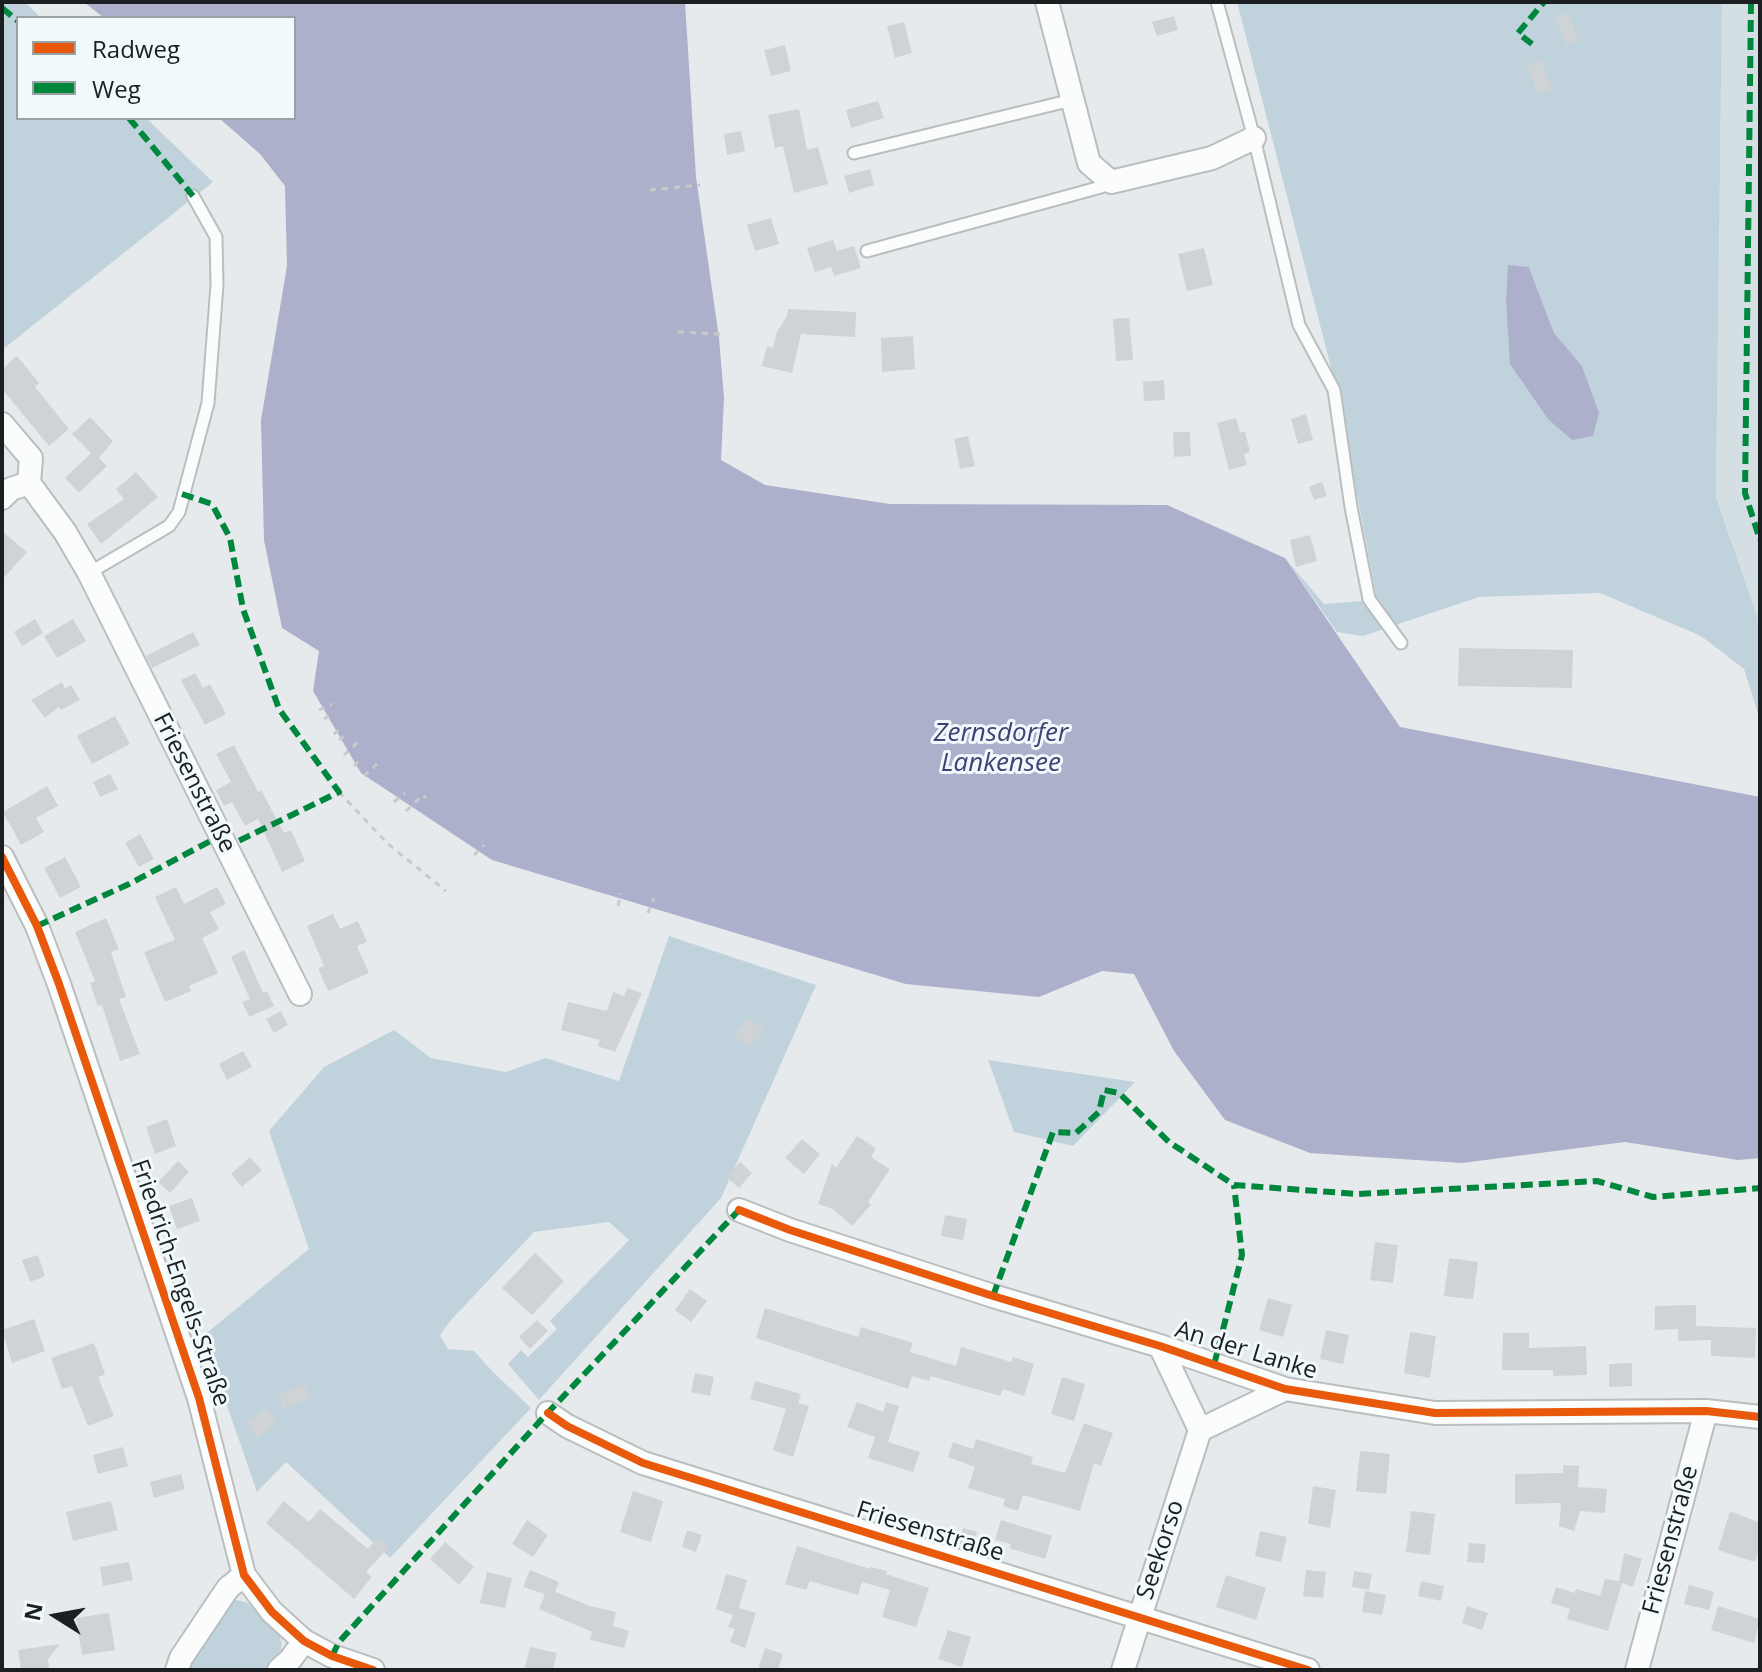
<!DOCTYPE html>
<html>
<head>
<meta charset="utf-8">
<style>
  body { margin:0 }
  #map { position:relative; width:1762px; height:1672px; overflow:hidden; background:#e6eaec; font-family:"Open Sans",sans-serif }
  canvas { display:block }
  .frame { position:absolute; inset:0; border:4px solid #1c1f21; pointer-events:none }
  .legend { position:absolute; left:16px; top:16px; width:280px; height:104px; box-sizing:border-box; background:#f0f9fc; border:2px solid #9ba2a4; margin:0; padding:10px 14px; list-style:none; font-size:24px; color:#1c1f21 }
  .legend li { display:flex; align-items:center; gap:16px; height:40px }
  .legend b { width:40px; border:2px solid #9ba2a4 }
  .north { position:absolute; left:16px; top:1576px; width:80px; height:80px; -webkit-text-stroke:6px #f0f9fc; paint-order:stroke; rotate:281deg; font-size:22px; font-weight:700; line-height:32px; text-align:center; color:#1c1f21 }
  .north::after { content:''; display:block; margin:auto; width:28px; height:36px; background:#1c1f21; clip-path:polygon(50% 0,100% 100%,50% 72%,0 100%) }
</style>
</head>
<body>
<div id="map">
<canvas width="1762" height="1672"></canvas>
<div class="frame"></div>
<ul class="legend">
<li><b style="height:10px;background:#e8590c"></b>Radweg</li>
<li><b style="height:10px;background:#00873e"></b>Weg</li>
</ul>
<div class="north">N</div>
</div>
<script>
const context = document.querySelector('canvas').getContext('2d');
context.lineJoin = 'round';
function fillPath(path, color) { context.fillStyle = color; context.fill(path, 'evenodd'); }
const toPath = rows => new Path2D(rows.map(r => 'M' + r).join(''));
function strokePath(path, color, width, dash) { context.strokeStyle = color; context.lineWidth = width; context.lineCap = dash ? 'butt' : 'round'; context.setLineDash(dash || []); context.stroke(path); }
function label(font, color, halo, rows, align = 'center') {
  context.font = font + ' "Open Sans",sans-serif'; context.lineWidth = 6; context.setLineDash([]); context.textBaseline = 'middle'; context.strokeStyle = halo; context.fillStyle = color; for (const [text, x, y, turn = 0] of rows) {
    context.save(); context.translate(x, y); context.rotate((+turn || 0) * Math.PI / 180); context.textAlign = isNaN(turn) ? turn : align; if (halo) context.strokeText(text, 0, 0); context.fillText(text, 0, 0); context.restore();
  }
}
const built = toPath([
  [1722,2,1760,2,1760,625,1716,497]
]);
const green = toPath([
  [2,2,25,2,41,18,18,18,18,118,146,118,213,182,2,350],
  [1237,2,1722,2,1716,497,1760,625,1760,720,1744,669,1701,636,1600,593,1479,597,1363,636,1337,632,1285,558,1324,604,1377,600,1337,391],
  [1529,267,1554,333,1582,367,1506,300],
  [669,936,816,985,721,1198,539,1400,508,1364,521,1350,528,1357,557,1329,550,1321,629,1240,609,1222,534,1232,452,1319,440,1335,448,1349,474,1351,493,1372,531,1408,390,1558,286,1462,257,1492,203,1336,309,1249,269,1131,324,1067,394,1030,431,1058,506,1072,545,1058,619,1081],
  [988,1060,1135,1082,1073,1146,1014,1132],
  [237,1600,248,1603,278,1632,282,1643,280,1654,275,1661,264,1670,184,1670,230,1602]
]);
const water = toPath([
  [84,2,685,2,696,177,719,338,724,398,721,460,765,485,890,504,1167,505,1285,558,1400,727,1760,797,1760,1158,1738,1160,1625,1142,1462,1163,1310,1153,1225,1120,1174,1051,1134,974,1102,971,1039,997,906,984,492,860,361,773,313,691,319,651,282,628,264,540,261,420,287,266,285,186,260,154,219,118,294,118,294,18,104,18],
  [1508,265,1529,267,1554,333,1582,366,1599,413,1593,436,1572,440,1548,419,1510,364,1506,300]
]);
const building = toPath([
  [1568,13,1579,41,1566,45,1555,18],
  [1174,16,1178,30,1157,36,1152,22],
  [904,22,912,53,895,58,887,26],
  [785,45,791,71,771,76,764,50],
  [1541,60,1552,89,1538,94,1527,65],
  [878,101,884,118,851,128,846,110],
  [799,109,807,150,818,147,828,184,794,193,783,146,775,148,768,115],
  [741,131,745,151,727,155,724,134],
  [870,169,874,185,849,193,844,176],
  [771,218,779,244,755,251,747,225],
  [833,240,837,251,854,246,861,268,834,276,831,267,815,272,807,248],
  [1204,248,1213,285,1187,291,1178,254],
  [788,309,856,312,855,337,801,334,792,373,762,366,767,346,773,348,777,332,787,316],
  [1129,318,1133,360,1116,361,1113,319],
  [913,336,915,369,882,372,881,338],
  [17,356,39,383,35,387,69,429,49,446,2,389,2,369],
  [1164,380,1165,400,1144,401,1143,382],
  [1306,414,1313,440,1298,444,1291,419],
  [90,417,113,441,99,458,107,466,79,493,65,478,91,453,72,434],
  [1236,418,1240,433,1245,431,1250,452,1244,454,1247,465,1229,470,1217,423],
  [1173,432,1190,432,1191,456,1174,457],
  [968,436,975,466,960,469,954,439],
  [136,472,158,497,101,544,87,524,124,499,116,489],
  [1322,482,1327,496,1314,500,1309,487],
  [2,531,27,552,2,580],
  [1310,535,1317,561,1296,567,1290,540],
  [35,619,43,633,22,646,14,632],
  [73,619,86,641,57,658,44,636],
  [193,632,200,645,152,668,146,656],
  [1459,648,1573,650,1572,688,1458,686],
  [195,673,203,688,210,684,226,714,205,725,181,680],
  [62,682,65,689,71,685,80,700,61,710,59,707,45,718,31,700],
  [115,716,130,744,92,764,77,736],
  [234,745,258,792,261,790,284,833,291,830,305,861,282,872,258,819,245,826,232,802,224,806,216,790,231,782,216,754],
  [110,774,118,789,100,797,93,782],
  [47,786,58,806,36,818,44,832,21,845,3,812],
  [140,834,154,859,139,867,125,843],
  [65,857,81,887,60,898,44,868],
  [176,887,184,904,217,887,226,904,210,912,219,929,202,938,218,973,189,986,191,991,165,1002,144,952,175,940,155,897],
  [333,914,340,929,358,921,367,942,357,946,369,973,328,991,318,968,324,966,307,926],
  [106,918,119,949,111,952,126,997,119,999,140,1054,120,1061,102,1005,98,1006,90,983,95,981,75,932],
  [244,950,263,993,267,991,274,1006,249,1017,242,1002,250,999,231,957],
  [627,988,642,993,615,1052,597,1046,600,1040,561,1030,568,1002,607,1011,613,992,624,996],
  [281,1011,288,1025,274,1033,266,1019],
  [749,1018,764,1030,750,1047,735,1035],
  [243,1051,252,1067,227,1080,219,1064],
  [167,1119,176,1146,155,1154,146,1127],
  [857,1136,876,1148,871,1157,890,1169,868,1202,871,1205,852,1226,833,1209,818,1204,832,1164,836,1168],
  [802,1139,820,1154,804,1174,785,1158],
  [250,1157,262,1170,242,1187,231,1174],
  [178,1161,189,1172,170,1193,158,1182],
  [740,1162,752,1173,739,1188,726,1177],
  [192,1198,200,1221,177,1229,169,1206],
  [945,1215,967,1219,963,1240,941,1236],
  [1375,1242,1398,1245,1393,1283,1370,1280],
  [535,1253,564,1281,532,1315,502,1288],
  [38,1255,45,1276,30,1282,22,1260],
  [1449,1258,1478,1262,1473,1299,1444,1296],
  [690,1289,707,1301,691,1322,675,1310],
  [1268,1298,1292,1305,1283,1337,1259,1330],
  [1696,1305,1696,1326,1756,1328,1755,1358,1711,1356,1711,1340,1678,1341,1678,1329,1655,1330,1655,1306],
  [765,1308,858,1337,861,1327,913,1343,910,1352,956,1366,961,1347,1011,1362,1013,1357,1034,1364,1024,1396,1003,1389,1000,1396,931,1376,929,1381,912,1376,908,1389,756,1338],
  [34,1319,45,1351,12,1363,2,1330],
  [537,1320,548,1331,530,1349,519,1337],
  [1326,1330,1349,1335,1343,1364,1320,1359],
  [1410,1332,1436,1336,1430,1378,1404,1373],
  [1503,1333,1529,1333,1529,1348,1586,1346,1587,1375,1553,1376,1553,1370,1502,1370],
  [94,1343,105,1374,98,1377,114,1416,88,1426,72,1386,62,1389,51,1358],
  [1632,1363,1632,1386,1609,1387,1609,1364],
  [695,1373,714,1377,710,1396,691,1392],
  [1062,1377,1085,1384,1074,1421,1051,1414],
  [755,1381,801,1394,798,1403,809,1406,793,1457,773,1450,786,1409,750,1399],
  [304,1384,310,1398,283,1408,278,1395],
  [857,1402,883,1412,886,1402,899,1406,888,1442,920,1452,913,1472,868,1458,875,1437,847,1427],
  [267,1408,277,1423,257,1438,246,1422],
  [1084,1423,1113,1433,1101,1466,1094,1463,1080,1511,1023,1495,1018,1511,1003,1506,1005,1499,968,1488,975,1467,948,1457,953,1442,973,1449,976,1439,1033,1457,1031,1464,1065,1473],
  [123,1447,128,1466,98,1474,93,1455],
  [1360,1451,1390,1454,1386,1494,1356,1491],
  [1563,1465,1579,1466,1578,1487,1607,1489,1605,1513,1580,1511,1574,1531,1559,1526,1561,1503,1515,1504,1515,1474,1563,1473],
  [181,1474,185,1489,154,1498,150,1482],
  [1313,1486,1336,1490,1330,1528,1308,1524],
  [633,1491,663,1501,651,1542,620,1532],
  [111,1501,118,1530,73,1541,66,1512],
  [284,1501,309,1522,320,1509,368,1549,378,1537,389,1547,366,1572,372,1577,354,1599,266,1523],
  [1411,1511,1435,1514,1430,1555,1406,1552],
  [1730,1511,1760,1523,1760,1545,1755,1562,1718,1550],
  [527,1520,548,1535,533,1557,512,1544],
  [1001,1520,1052,1536,1045,1559,1009,1548,1011,1544,995,1540],
  [963,1528,977,1532,972,1548,957,1544],
  [687,1530,702,1535,696,1552,682,1547],
  [1260,1531,1287,1537,1281,1562,1255,1556],
  [445,1542,474,1567,459,1585,430,1559],
  [1469,1543,1486,1544,1484,1563,1467,1562],
  [797,1546,870,1569,871,1567,887,1571,886,1574,929,1588,916,1627,882,1617,890,1590,862,1582,858,1595,810,1581,806,1590,785,1584],
  [1624,1553,1642,1559,1633,1587,1622,1583,1608,1631,1567,1619,1570,1609,1551,1603,1556,1587,1575,1593,1576,1589,1600,1596,1605,1579,1619,1581],
  [129,1562,133,1580,103,1586,100,1567],
  [530,1570,559,1582,555,1592,590,1606,616,1612,613,1626,629,1631,624,1648,590,1640,592,1632,539,1609,545,1594,523,1587],
  [1306,1570,1326,1572,1323,1598,1303,1596],
  [1354,1571,1372,1574,1369,1590,1352,1587],
  [487,1572,512,1578,505,1608,480,1603],
  [726,1574,747,1580,739,1608,756,1613,745,1648,730,1642,735,1629,728,1627,733,1615,716,1609],
  [1226,1575,1266,1588,1256,1620,1216,1607],
  [1421,1581,1444,1586,1441,1601,1418,1596],
  [1689,1585,1714,1592,1709,1610,1684,1604],
  [1365,1591,1386,1595,1382,1615,1362,1612],
  [1467,1606,1488,1613,1482,1630,1462,1623],
  [1718,1606,1760,1619,1754,1643,1711,1630],
  [109,1613,115,1650,82,1655,76,1618],
  [948,1630,971,1637,962,1667,938,1659],
  [60,1644,48,1659,49,1670,21,1670,18,1650],
  [530,1647,557,1653,553,1670,524,1670],
  [765,1648,783,1654,778,1670,758,1670]
]);
const path = toPath([
  [650,190,700,185],
  [678,332,721,334],
  [319,710,332,704],
  [324,719,333,713],
  [334,734,342,727],
  [339,740,347,733],
  [344,755,360,740],
  [354,766,361,759],
  [364,776,377,764],
  [339,792,388,844,446,891],
  [394,802,405,793],
  [406,811,423,795,426,798],
  [474,855,484,845],
  [618,906,621,893],
  [648,913,654,898]
]);
const lane = toPath([
  [1217,2,1254,138,1299,325,1334,390,1351,507,1369,599,1401,643],
  [854,153,1072,100],
  [867,251,1101,187,1111,182],
  [89,573,169,526,179,512,208,403,217,285,216,237,193,196]
]);
const street = toPath([
  [1047,2,1089,163,1111,182,1212,158,1254,138],
  [2,424,31,458,29,483,65,532,89,573,300,994],
  [2,498,11,489,29,483],
  [2,857,37,926,59,984,199,1398,244,1575,272,1612,304,1641,332,1656,373,1670],
  [739,1210,790,1230,993,1296,1160,1346,1285,1389,1435,1413,1706,1411,1760,1417],
  [1160,1346,1200,1430],
  [548,1413,567,1426,643,1463,1308,1670],
  [177,1670,181,1658,228,1588,244,1575],
  [279,1670,290,1660,304,1641],
  [1123,1670,1200,1430,1285,1389],
  [1637,1670,1706,1411]
]);
const quiet = toPath([
  [1751,2,1745,493,1760,540],
  [2,8,18,21],
  [1532,44,1518,33,1544,2],
  [129,118,193,196],
  [182,494,212,504,230,538,243,609,279,709,339,792,226,847],
  [37,926,129,884,220,836],
  [993,1296,1053,1132,1076,1133,1099,1112,1104,1090,1119,1093,1169,1142,1234,1185,1358,1194,1597,1181,1653,1197,1760,1188],
  [1214,1365,1242,1255,1234,1185],
  [332,1656,339,1642,541,1420,739,1210]
]);
const cycleway = toPath([
  [2,857,37,926,59,984,199,1398,244,1575,272,1612,304,1641,332,1656,373,1670],
  [739,1210,790,1230,993,1296,1160,1346,1285,1389,1435,1413,1706,1411,1760,1417],
  [548,1413,567,1426,643,1463,1308,1670]
]);
const streetNames = [
  ["Friesenstraße",194,783,63],
  ["Friedrich-Engels-Straße",180,1283,71],
  ["An der Lanke",1246,1351,17],
  ["Friesenstraße",930,1532,17],
  ["Friesenstraße",1671,1540,-75],
  ["Seekorso",1161,1550,-72]
];
const waterNames = [
  ["Zernsdorfer",1001,734],
  ["Lankensee",1001,764]
];
fillPath(built, '#d4dfe4');
fillPath(green, '#c0d3dd');
fillPath(water, '#acb0ca');
fillPath(building, '#d0d3d5');
strokePath(lane, '#bbbebf', 15);
strokePath(street, '#bbbebf', 26);
strokePath(path, '#c7c9ca', 3, [6, 6]);
strokePath(lane, '#fbfcfc', 11);
strokePath(street, '#fbfcfc', 22);
strokePath(quiet, '#00873e', 6, [12, 6]);
strokePath(cycleway, '#e8590c', 8);
label('24px', '#1c1f21', '#f0f9fc', streetNames);
label('italic 26px', '#404274', '#f0f9fc', waterNames);
</script>
</body>
</html>
